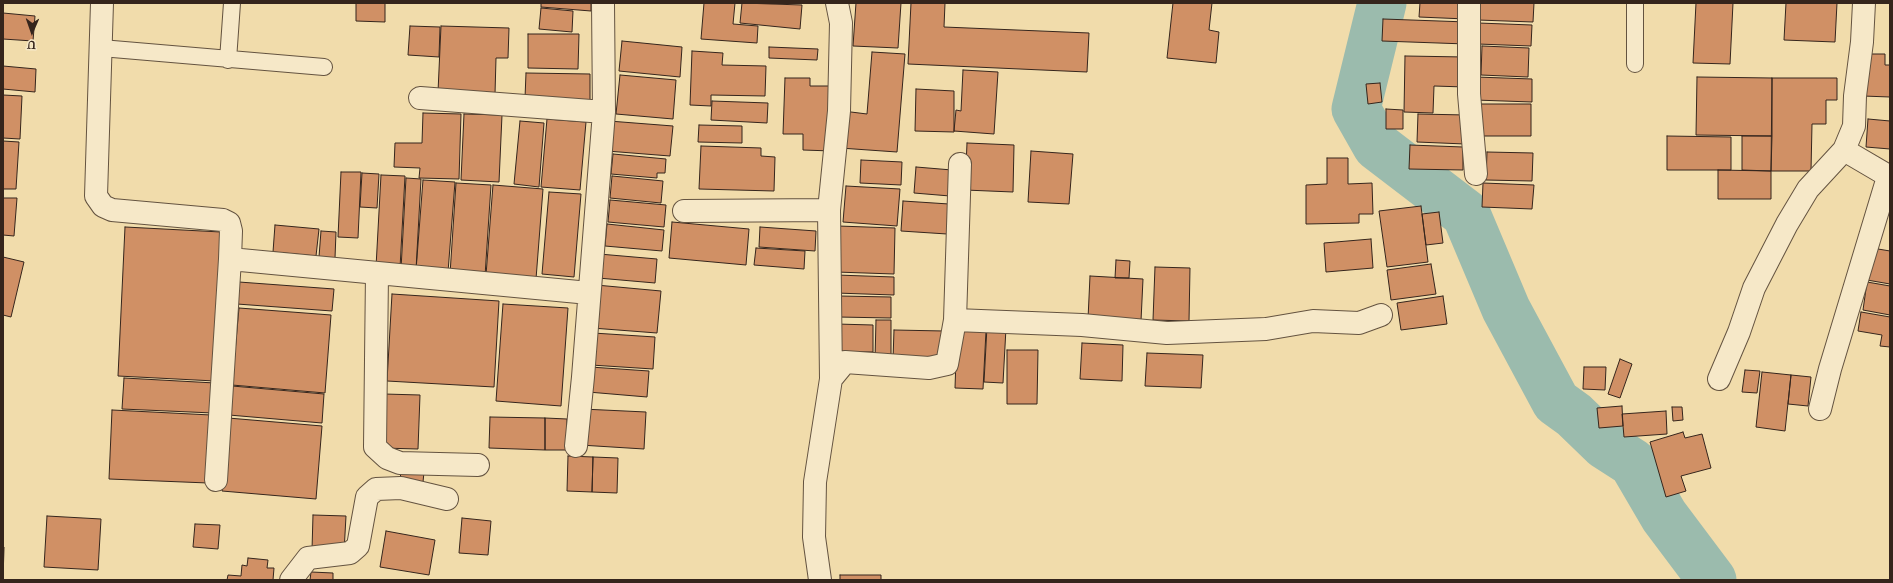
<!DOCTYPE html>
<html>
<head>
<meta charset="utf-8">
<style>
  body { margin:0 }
  #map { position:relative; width:1893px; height:583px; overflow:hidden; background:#f1dcab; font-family:"IM FELL Great Primer",serif }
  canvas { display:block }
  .frame { position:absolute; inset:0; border:4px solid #35251c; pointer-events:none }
  .north { position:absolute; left:12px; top:12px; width:40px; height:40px; -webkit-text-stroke:3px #f6e8c8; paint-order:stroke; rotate:182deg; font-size:11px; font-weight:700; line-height:16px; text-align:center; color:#35251c }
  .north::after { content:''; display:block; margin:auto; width:14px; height:18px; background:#35251c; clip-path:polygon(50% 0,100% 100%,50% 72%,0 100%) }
</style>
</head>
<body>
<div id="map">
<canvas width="1893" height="583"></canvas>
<div class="frame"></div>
<div class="north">U</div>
</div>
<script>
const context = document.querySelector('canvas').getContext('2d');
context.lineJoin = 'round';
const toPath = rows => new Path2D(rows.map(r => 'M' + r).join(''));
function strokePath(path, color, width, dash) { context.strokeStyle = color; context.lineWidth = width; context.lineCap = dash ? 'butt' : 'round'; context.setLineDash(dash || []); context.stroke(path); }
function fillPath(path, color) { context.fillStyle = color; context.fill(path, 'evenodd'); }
const river = toPath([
  [1382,3,1356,109,1377,146,1466,214,1506,309,1556,402,1574,415,1605,445,1633,463,1664,516,1712,580]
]);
const building = toPath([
  [356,3,385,3,385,22,356,21,356,3],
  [541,3,591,3,591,11,541,7,541,3],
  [704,3,735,3,733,24,758,26,757,43,701,39,704,3],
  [742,3,802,5,800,29,740,23,742,3],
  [856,3,901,3,898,48,853,46,856,3],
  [911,3,945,3,944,27,1089,33,1087,72,908,64,911,3],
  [1173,3,1212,3,1209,30,1219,32,1216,63,1167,58,1173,3],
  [1420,3,1467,3,1466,19,1419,17,1420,3],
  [1478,3,1534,3,1533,22,1478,20,1478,3],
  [1696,3,1733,3,1730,64,1693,63,1696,3],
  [1786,3,1837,3,1835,42,1784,40,1786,3],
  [541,8,573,11,572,32,539,29,541,8],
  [3,13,35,16,33,41,3,39,3,13],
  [1383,19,1467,22,1466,44,1382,41,1383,19],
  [1478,23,1532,25,1531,46,1478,44,1478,23],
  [410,26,440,27,439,57,408,55,410,26],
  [441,26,509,28,508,58,496,58,495,94,438,92,441,26],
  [528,34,579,34,578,69,528,68,528,34],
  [622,41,682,47,680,77,619,71,622,41],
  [1482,46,1529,48,1528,77,1481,75,1482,46],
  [769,47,818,49,817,60,769,58,769,47],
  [692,51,723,53,722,65,766,66,765,96,711,95,711,106,690,105,692,51],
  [872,52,905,54,897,152,840,148,843,111,867,114,872,52],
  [1863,54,1885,54,1885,65,1890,65,1890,97,1863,96,1863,54],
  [1405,56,1465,57,1465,87,1434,86,1433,113,1404,112,1405,56],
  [3,66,36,69,35,92,3,89,3,66],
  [963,70,998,72,994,134,954,131,956,110,961,111,963,70],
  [526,73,590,74,590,100,525,98,526,73],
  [620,75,676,80,673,119,616,114,620,75],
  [1476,77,1532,79,1532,102,1475,100,1476,77],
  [1697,77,1772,78,1772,136,1696,135,1697,77],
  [785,78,810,78,810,86,834,86,832,151,803,150,803,134,783,134,785,78],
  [1772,78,1837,78,1837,100,1826,100,1826,124,1812,124,1811,171,1771,171,1772,78],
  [1380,83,1382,102,1368,104,1366,84,1380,83],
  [916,89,954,91,954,132,915,131,916,89],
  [3,95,22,96,20,139,3,138,3,95],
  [712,101,768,103,767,123,711,120,712,101],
  [1477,104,1531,104,1531,136,1477,136,1477,104],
  [1386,109,1403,110,1403,129,1386,129,1386,109],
  [423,113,461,114,459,179,419,178,420,168,394,167,395,143,422,143,423,113],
  [464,114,502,115,499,182,461,180,464,114],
  [1418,114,1466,115,1465,144,1417,142,1418,114],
  [547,119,586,122,580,190,541,187,547,119],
  [1868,119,1890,121,1890,149,1866,147,1868,119],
  [520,121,544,123,539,187,514,184,520,121],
  [609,121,673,126,670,156,607,151,609,121],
  [699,125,742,126,742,143,698,142,699,125],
  [1667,136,1731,137,1731,170,1667,170,1667,136],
  [1742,136,1772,136,1771,171,1742,170,1742,136],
  [3,141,19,142,16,189,3,189,3,141],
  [967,143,1014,145,1013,192,965,190,967,143],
  [1410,145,1463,147,1463,170,1409,169,1410,145],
  [701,146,761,148,761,156,775,157,774,191,699,189,701,146],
  [1031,151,1073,154,1069,204,1028,202,1031,151],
  [1487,152,1533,153,1532,181,1486,180,1487,152],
  [613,154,666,159,665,173,657,173,657,178,611,174,613,154],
  [1327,158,1348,158,1348,184,1372,183,1373,214,1359,214,1359,223,1306,224,1306,185,1327,184,1327,158],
  [861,160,902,162,901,185,860,183,861,160],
  [916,167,952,170,950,196,914,193,916,167],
  [1718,170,1771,171,1771,199,1718,199,1718,170],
  [341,172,361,172,358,238,338,237,341,172],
  [362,173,379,174,377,208,360,207,362,173],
  [381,175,405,176,400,268,376,267,381,175],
  [612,176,663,181,661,203,610,198,612,176],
  [406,178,421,179,416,270,401,269,406,178],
  [423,180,455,182,448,272,416,270,423,180],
  [456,183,491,185,485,276,450,274,456,183],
  [1483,183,1534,185,1532,209,1482,207,1483,183],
  [493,185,543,189,536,279,486,275,493,185],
  [846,186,900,189,897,226,843,222,846,186],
  [549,192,581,194,574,277,542,274,549,192],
  [3,198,17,198,14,236,3,235,3,198],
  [610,200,666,205,664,227,608,222,610,200],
  [903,201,949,204,947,234,901,231,903,201],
  [1421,206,1428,262,1387,267,1379,211,1421,206],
  [1439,212,1443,243,1426,245,1422,214,1439,212],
  [672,222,749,229,746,265,669,258,672,222],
  [607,224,664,230,662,251,605,246,607,224],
  [275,225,319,229,316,256,273,252,275,225],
  [838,226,895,228,894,274,836,272,838,226],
  [125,227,221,232,215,381,118,376,125,227],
  [760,227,816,231,815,251,759,247,760,227],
  [321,231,336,232,335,258,319,257,321,231],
  [1371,239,1373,268,1326,272,1324,243,1371,239],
  [756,248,805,251,804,269,754,265,756,248],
  [1872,248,1890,251,1890,284,1867,280,1872,248],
  [599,254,657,259,655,283,598,278,599,254],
  [3,257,24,262,11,317,3,315,3,257],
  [1116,260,1130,261,1129,278,1115,278,1116,260],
  [1431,264,1436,294,1391,300,1387,270,1431,264],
  [1155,267,1190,268,1189,321,1153,320,1155,267],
  [836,275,894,277,894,295,836,293,836,275],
  [1090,276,1143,279,1141,321,1088,319,1090,276],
  [239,282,334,289,332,311,237,304,239,282],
  [1867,282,1890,286,1890,315,1863,310,1867,282],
  [596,285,661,291,657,333,592,328,596,285],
  [392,294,499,301,494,387,387,381,392,294],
  [839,296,891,297,891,318,838,317,839,296],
  [1443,296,1447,324,1401,330,1397,303,1443,296],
  [503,304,568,308,561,406,496,401,503,304],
  [239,308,331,315,325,393,232,385,239,308],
  [1861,312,1890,317,1890,347,1880,346,1882,335,1858,331,1861,312],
  [876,320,891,320,891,360,875,360,876,320],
  [836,324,873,325,873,352,836,352,836,324],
  [987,327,1006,328,1003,383,984,382,987,327],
  [894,330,944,331,943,362,893,360,894,330],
  [957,330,986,331,983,389,955,388,957,330],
  [593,333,655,337,653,369,591,365,593,333],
  [1082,343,1123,345,1122,381,1080,379,1082,343],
  [1007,350,1038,350,1037,404,1007,404,1007,350],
  [1147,353,1203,355,1201,388,1145,386,1147,353],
  [1620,359,1632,364,1620,398,1608,394,1620,359],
  [590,367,649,371,647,397,588,392,590,367],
  [1584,367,1606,367,1605,390,1583,389,1584,367],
  [1745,370,1760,371,1757,393,1742,392,1745,370],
  [1762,372,1791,375,1785,431,1756,427,1762,372],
  [1791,375,1811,377,1808,406,1788,404,1791,375],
  [124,378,215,383,213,413,122,409,124,378],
  [232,386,324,394,322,423,229,415,232,386],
  [384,394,420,395,418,449,382,448,384,394],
  [1622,406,1623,426,1599,428,1597,408,1622,406],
  [1672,407,1682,407,1683,420,1673,421,1672,407],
  [582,409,646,412,644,449,580,445,582,409],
  [112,410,211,415,208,483,109,479,112,410],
  [1666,411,1667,434,1624,437,1622,414,1666,411],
  [490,417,545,418,545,450,489,448,490,417],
  [228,418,322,426,316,499,222,491,228,418],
  [545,418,567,419,566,450,545,450,545,418],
  [1683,432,1685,438,1702,434,1711,468,1681,476,1686,491,1666,497,1650,442,1683,432],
  [568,456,593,457,592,492,567,491,568,456],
  [593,457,618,458,617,493,592,492,593,457],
  [401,470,424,472,423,482,400,481,401,470],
  [313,515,346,516,344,552,312,550,313,515],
  [47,516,101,519,98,570,44,567,47,516],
  [462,518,491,521,488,555,459,553,462,518],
  [195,524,220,525,218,549,193,547,195,524],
  [386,531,435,540,429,575,380,567,386,531],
  [3,547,4,547,3,580,3,547],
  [248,558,268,560,267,568,274,568,273,580,227,580,228,575,241,576,242,565,247,566,248,558],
  [311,572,333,573,333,580,310,580,311,572],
  [840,575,881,575,881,580,840,580,840,575]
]);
const lane = toPath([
  [1635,3,1635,64],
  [101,48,324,67],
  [228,60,232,3]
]);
const street = toPath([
  [102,3,96,196,103,206,112,210,223,220,229,223,231,231,230,259],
  [1469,3,1469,94,1476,174],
  [1864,3,1862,42,1855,96,1854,126,1844,150,1890,177],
  [420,98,604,112],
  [684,211,829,210],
  [377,273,375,447,387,458,400,463,478,465],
  [955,320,960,164],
  [831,379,845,362,929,368,947,364,955,320,1082,325,1167,333,1266,329,1313,321,1359,323,1381,315],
  [1719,379,1739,332,1754,288,1787,224,1808,189,1844,150],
  [1820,409,1830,369,1888,177],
  [576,446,583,377,604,112,603,3],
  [216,480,230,259,589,293],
  [291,580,308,558,350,553,358,546,367,497,376,489,401,488,447,499],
  [820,580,814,537,815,482,831,379,829,210,839,111,841,23,837,3]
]);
strokePath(river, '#9bbbad', 49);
fillPath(building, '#d09065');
strokePath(building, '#35251c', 1);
strokePath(lane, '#645340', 18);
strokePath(street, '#645340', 24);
strokePath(lane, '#f6e8c8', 16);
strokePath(street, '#f6e8c8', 22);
</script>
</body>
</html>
